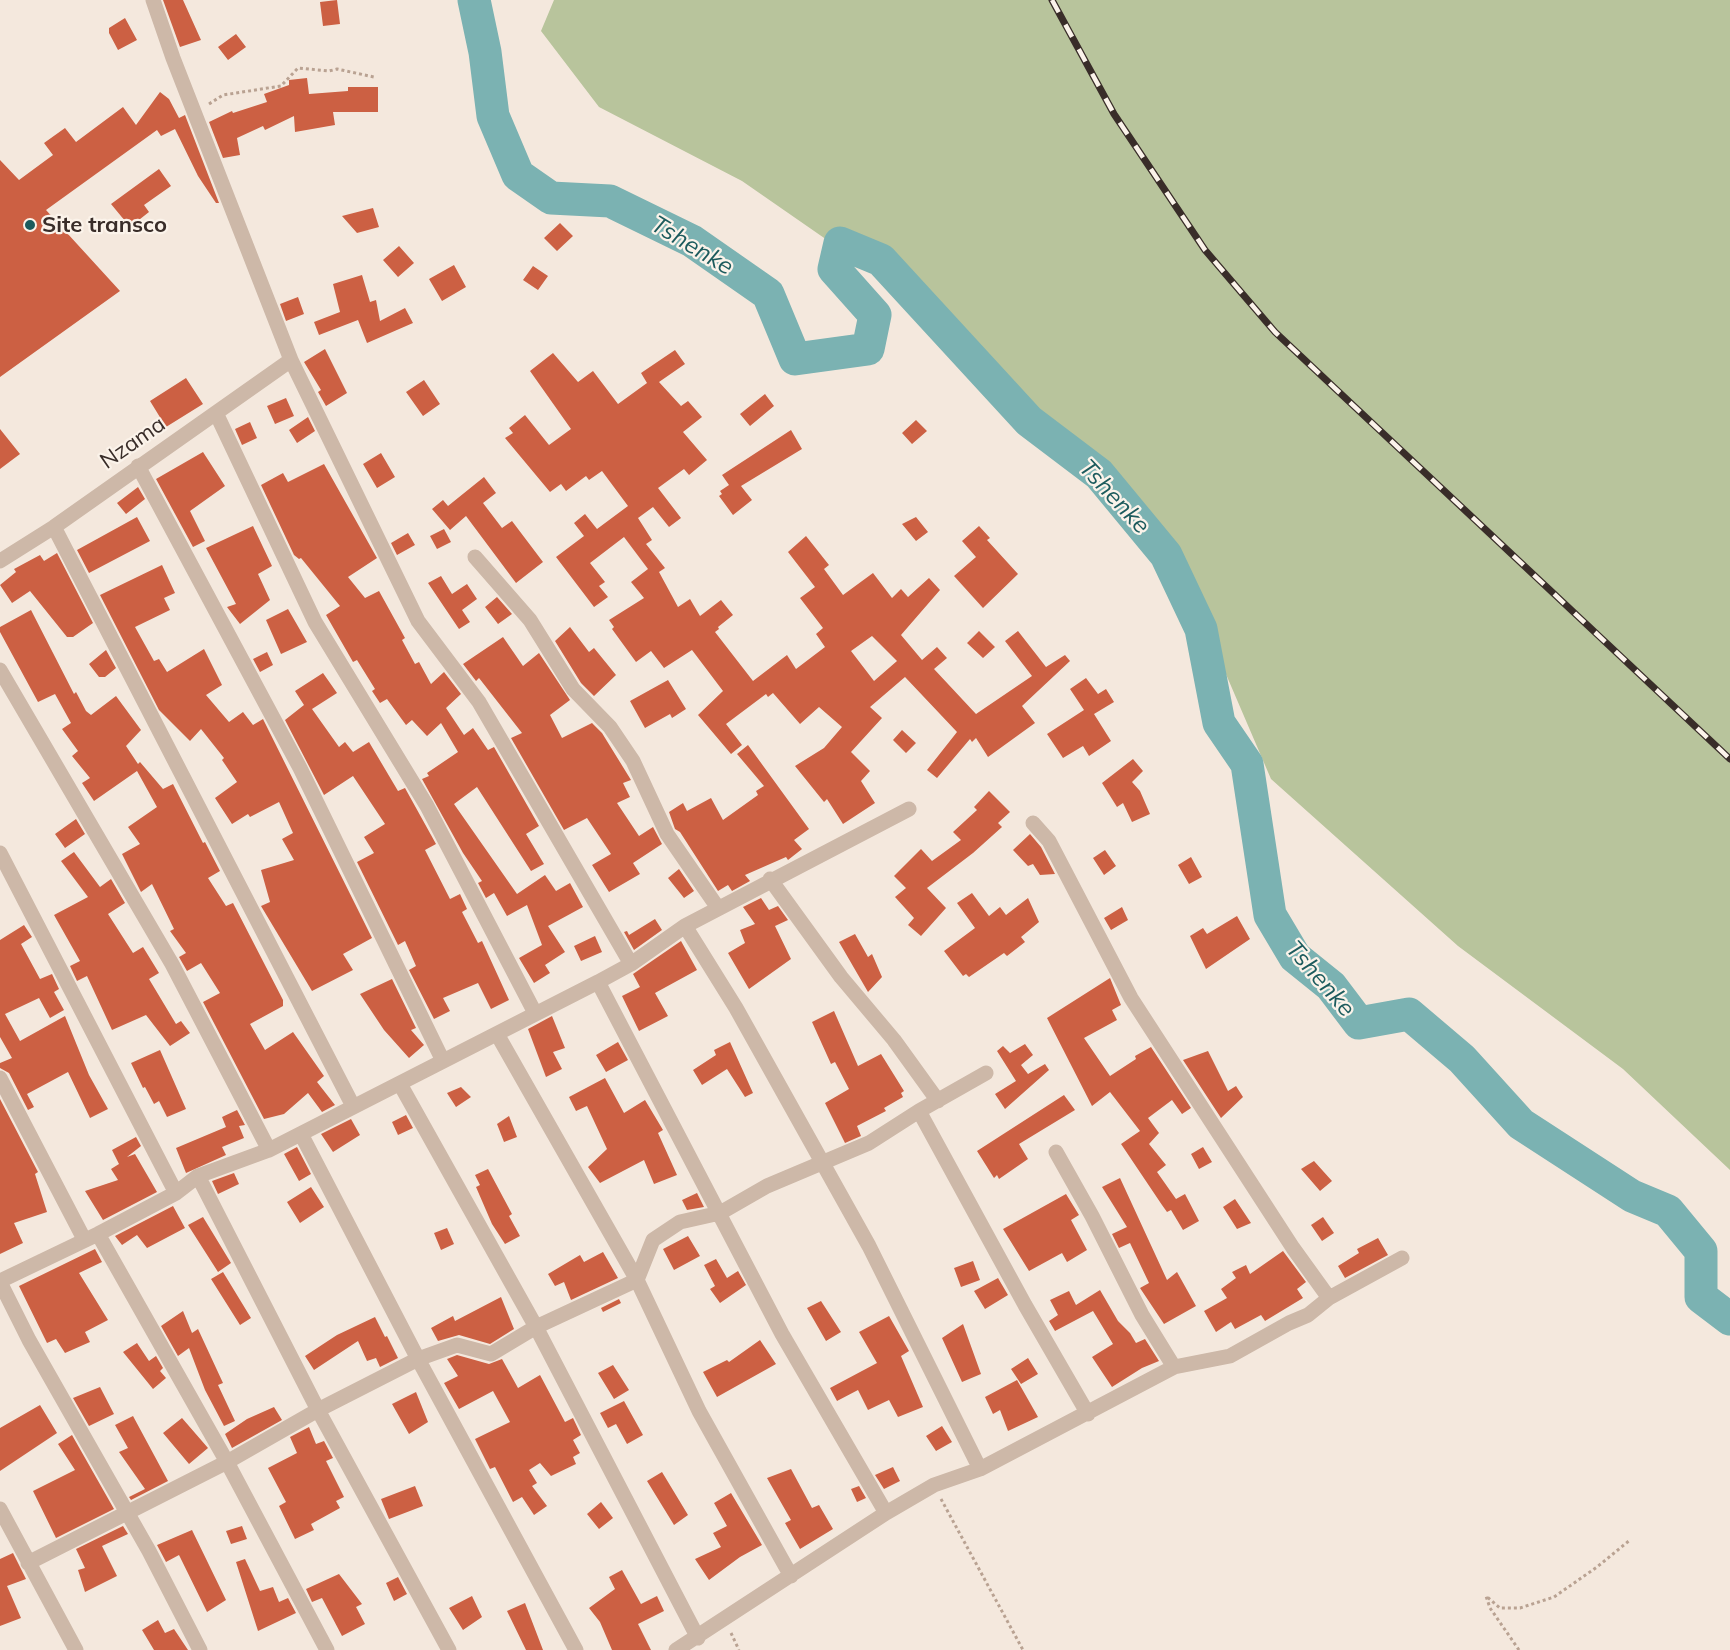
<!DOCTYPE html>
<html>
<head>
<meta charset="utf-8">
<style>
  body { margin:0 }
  canvas { display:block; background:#f4e8dd }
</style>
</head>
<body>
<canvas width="1730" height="1650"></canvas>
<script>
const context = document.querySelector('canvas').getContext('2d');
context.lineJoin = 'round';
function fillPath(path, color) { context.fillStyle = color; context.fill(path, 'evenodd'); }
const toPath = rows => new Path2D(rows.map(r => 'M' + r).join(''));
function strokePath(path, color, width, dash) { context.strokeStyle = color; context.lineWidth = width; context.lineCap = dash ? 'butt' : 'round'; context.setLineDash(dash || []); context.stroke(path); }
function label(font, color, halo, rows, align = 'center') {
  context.font = font + ' Mulish,sans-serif'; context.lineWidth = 4.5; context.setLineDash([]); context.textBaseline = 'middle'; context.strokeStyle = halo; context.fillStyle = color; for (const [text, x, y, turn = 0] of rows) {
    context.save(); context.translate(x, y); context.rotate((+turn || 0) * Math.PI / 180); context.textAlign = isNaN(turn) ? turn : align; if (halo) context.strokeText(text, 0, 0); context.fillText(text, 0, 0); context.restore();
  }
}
const green = toPath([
  [554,0,1730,0,1730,1170,1623,1069,1458,946,1271,779,1204,623,1001,380,853,258,742,181,599,107,541,31]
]);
const river = toPath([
  [474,0,485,52,493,116,518,175,551,198,610,201,692,241,768,294,795,359,868,349,875,315,834,269,840,243,881,260,1029,421,1099,474,1166,555,1201,629,1219,723,1247,764,1270,915,1295,957,1331,986,1359,1023,1409,1014,1462,1059,1521,1124,1632,1196,1668,1211,1701,1251,1701,1297,1730,1319]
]);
const building = toPath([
  [163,0,183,0,201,40,180,47],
  [337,0,340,24,323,26,320,2],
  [125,18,137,40,118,50,109,33,109,28],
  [236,34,246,47,228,60,218,47],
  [307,78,309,94,348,91,348,87,378,87,378,112,333,112,335,125,295,132,294,116,265,130,263,126,237,138,240,155,223,158,209,122,232,111,233,113,267,102,264,94,289,85,289,80],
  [160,92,169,99,179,118,185,115,219,203,216,203,198,176,175,129,161,136,157,130,46,210,120,291,0,377,0,160,19,180,53,155,44,143,65,128,76,142,123,107,136,125],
  [159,169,171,186,144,205,149,212,130,227,111,204],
  [373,208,379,227,357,233,342,216],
  [560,223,573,236,557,251,544,238],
  [399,246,414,263,398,277,383,260],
  [454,265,466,287,442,301,429,279],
  [533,266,548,276,538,290,523,280],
  [362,275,370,302,376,300,380,321,405,308,413,323,367,343,358,320,319,335,314,322,340,312,333,284],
  [298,297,304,314,286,321,280,304],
  [325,349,347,393,326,406,318,392,321,390,304,362],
  [675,350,685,364,659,382,681,406,688,401,702,417,683,432,707,460,689,475,684,469,658,488,681,518,669,527,653,507,638,518,652,540,646,544,665,568,659,572,678,607,690,599,700,616,721,600,733,615,718,627,719,629,715,632,753,681,787,655,796,669,825,647,816,634,823,628,800,598,815,587,788,552,806,536,829,565,824,569,843,595,873,573,892,598,901,589,908,597,929,578,940,590,901,635,922,660,937,647,947,658,934,669,976,714,1032,676,1005,641,1018,631,1046,667,1065,655,1070,661,1022,706,1035,723,988,757,976,738,972,742,970,739,937,778,927,770,957,732,905,677,870,707,882,718,851,752,870,771,861,781,875,803,843,824,827,799,824,802,795,766,824,748,842,727,819,707,800,724,773,693,768,697,766,694,726,724,742,745,731,754,698,715,723,691,692,650,664,668,651,651,636,662,612,629,614,627,609,620,644,598,631,582,648,569,624,537,590,563,605,582,599,586,608,597,594,607,556,557,584,536,574,523,585,514,597,529,628,506,602,471,589,480,586,476,566,491,561,484,550,492,505,438,513,433,509,428,525,415,549,445,571,429,530,371,553,353,578,382,593,371,618,404,647,383,641,373],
  [872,636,897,661,874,681,851,651],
  [186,378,203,404,166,427,150,401],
  [424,380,440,404,423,416,406,392],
  [765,394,774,406,750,426,740,414],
  [286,398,294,416,275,424,267,406],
  [308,417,315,431,297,443,289,430],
  [916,420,927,431,912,444,902,433],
  [250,422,257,438,242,445,235,429],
  [0,429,20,454,0,469],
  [791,430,802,449,741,486,752,500,733,515,719,496,722,494,720,491,729,485,722,475],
  [203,452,225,486,190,511,205,541,193,547,156,479],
  [381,453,395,477,377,488,363,464],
  [324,464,377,558,348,577,365,598,379,591,405,638,402,640,415,664,419,662,431,684,444,672,461,694,446,708,464,735,473,728,488,750,494,747,539,826,526,834,544,864,531,871,477,787,454,804,517,894,545,875,556,891,570,883,583,907,548,926,565,952,545,965,550,973,534,983,519,958,542,945,527,905,507,916,494,893,486,898,478,883,482,881,463,853,422,779,429,776,427,773,458,752,441,723,427,736,412,720,406,725,387,699,380,703,372,691,375,689,357,660,353,662,326,615,340,606,301,558,299,559,294,555,261,485,283,473,288,482],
  [484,477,496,493,483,503,502,528,512,521,543,562,516,583,466,516,450,530,432,509,443,500,448,506],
  [138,487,145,499,126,514,117,503],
  [137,517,150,541,89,573,77,550],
  [916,517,928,532,916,541,902,524],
  [253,526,272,566,258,574,270,600,240,624,227,607,236,604,206,548],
  [979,526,990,538,987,540,1018,574,983,608,954,576,976,557,962,541],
  [444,529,451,542,437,549,430,536],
  [408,533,415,545,397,555,391,543],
  [57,553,93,623,73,637,67,637,30,591,12,603,0,585,16,572,14,569,40,555,44,561],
  [162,565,175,593,164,598,170,610,135,627,154,661,159,659,167,672,204,649,222,685,206,695,229,722,243,712,253,725,263,719,372,938,343,954,353,970,312,991,261,906,270,902,261,870,294,860,282,839,293,833,279,802,250,817,248,814,232,824,215,798,237,782,222,760,224,758,201,729,190,741,159,710,100,595],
  [441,576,452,594,467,584,477,599,462,610,470,622,459,629,428,583],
  [497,597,512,614,498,624,485,607],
  [288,609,307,642,281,654,266,620],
  [31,610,74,694,76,692,86,711,91,715,116,696,141,730,126,746,138,764,140,762,163,789,173,784,203,843,205,842,220,871,208,878,226,906,233,903,283,1000,283,1006,250,1024,265,1050,293,1032,324,1076,317,1082,335,1105,322,1112,308,1093,284,1114,264,1119,203,1002,220,993,201,963,187,971,179,957,186,953,170,931,174,929,152,884,141,892,122,854,140,844,128,827,157,807,137,771,94,801,82,783,90,778,72,756,78,751,62,729,71,723,55,694,38,702,0,632,0,627],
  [570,627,589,652,594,648,616,675,594,696,581,683,555,641],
  [979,631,995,647,983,658,967,643],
  [503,637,523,666,539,653,570,700,550,715,562,738,592,723,602,733,631,780,623,783,630,797,617,803,639,836,653,827,662,844,633,863,640,874,609,892,592,865,611,854,587,818,564,830,511,738,522,733,479,678,476,681,463,664],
  [106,650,116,668,105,677,99,677,89,664],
  [267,652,273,665,260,672,253,659],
  [323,673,337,693,312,709,339,747,345,742,353,752,369,742,398,791,405,788,436,844,425,850,450,899,460,894,467,909,462,912,478,943,482,941,509,1000,491,1009,478,983,443,998,450,1011,434,1019,409,970,416,966,405,941,398,945,357,862,374,853,364,837,385,824,353,776,324,795,285,720,304,705,295,691],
  [1086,678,1098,694,1106,689,1114,702,1094,714,1111,741,1089,756,1083,746,1063,758,1047,734,1084,710,1070,689],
  [668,680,686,709,672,718,670,714,645,728,630,701],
  [902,730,916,743,906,753,893,740],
  [748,745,809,829,794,840,802,849,788,860,786,857,745,875,750,881,732,891,728,885,718,891,680,832,675,829,669,812,683,803,687,811,711,798,723,820,758,795,756,791,764,786,737,754],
  [1133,759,1143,771,1132,782,1140,791,1150,814,1132,822,1123,803,1117,807,1102,783],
  [989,791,1010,812,998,823,1002,827,973,853,927,888,946,908,921,936,908,925,914,918,895,897,906,888,894,876,921,849,932,861,961,840,953,832,977,810,974,807],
  [76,819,85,834,65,848,55,834],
  [1030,834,1041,847,1055,874,1040,875,1033,864,1028,866,1013,850],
  [1105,850,1116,866,1104,875,1093,858],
  [74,852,100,887,111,879,125,903,108,914,133,953,143,947,159,973,149,979,176,1024,181,1021,190,1033,170,1046,146,1015,112,1030,87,976,77,981,70,966,80,961,54,915,88,897,61,861],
  [1191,857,1202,877,1189,884,1178,865],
  [679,869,694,891,684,898,668,878],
  [972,893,989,916,1000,907,1006,915,1028,898,1039,922,1021,937,1025,942,1007,956,1004,953,969,977,966,974,963,976,944,951,975,928,957,903],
  [761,898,769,910,778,906,788,920,775,926,791,959,749,989,728,953,745,943,740,930,755,924,743,907],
  [1122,907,1128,920,1111,930,1104,918],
  [1237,916,1250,939,1206,969,1190,936,1203,928,1207,934],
  [655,919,662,930,634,950,624,932,627,931,629,935],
  [24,925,32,937,21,944,40,979,52,974,59,989,54,992,64,1010,50,1018,39,998,5,1014,20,1041,65,1016,89,1075,108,1109,90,1118,68,1072,27,1094,34,1107,28,1110,9,1073,0,1068,0,1063,12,1058,0,1037,0,940],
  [855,934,868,957,872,954,882,977,868,992,839,942],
  [595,936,602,952,581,961,574,946],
  [681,941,697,970,655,993,668,1016,639,1031,622,996,640,987,633,974],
  [1110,978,1121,1005,1112,1010,1117,1020,1084,1038,1110,1076,1136,1059,1135,1056,1151,1047,1191,1108,1182,1114,1172,1100,1148,1118,1159,1133,1149,1144,1166,1165,1157,1172,1176,1199,1185,1194,1199,1221,1183,1230,1171,1210,1167,1212,1162,1205,1121,1144,1140,1131,1110,1092,1092,1106,1047,1018],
  [392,979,416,1028,411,1030,424,1045,409,1058,384,1030,360,994],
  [834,1011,858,1066,881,1054,904,1091,901,1093,903,1097,884,1108,886,1111,857,1126,861,1136,845,1143,825,1103,849,1089,835,1062,831,1064,812,1022],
  [552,1016,565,1048,553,1052,562,1069,546,1077,528,1029],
  [618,1042,628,1060,606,1072,596,1055],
  [730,1042,753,1093,745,1097,727,1069,702,1085,693,1070,716,1055,714,1050],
  [1025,1044,1033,1055,1021,1065,1028,1074,1045,1064,1049,1070,1005,1109,995,1094,1016,1081,997,1051,1003,1046,1010,1053],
  [160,1050,186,1109,167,1117,159,1101,154,1104,145,1087,143,1088,131,1063],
  [1208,1051,1228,1091,1236,1086,1243,1097,1221,1118,1183,1060],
  [605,1078,624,1113,645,1100,663,1130,658,1133,677,1175,654,1184,644,1160,600,1183,588,1167,607,1149,587,1106,576,1111,569,1097],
  [461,1087,471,1097,456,1107,447,1093],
  [1064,1095,1075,1110,1019,1144,1028,1159,999,1179,997,1175,994,1178,977,1151],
  [0,1099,38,1172,35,1174,47,1212,14,1223,23,1243,0,1254],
  [237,1110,245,1125,239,1126,244,1138,222,1147,226,1155,186,1173,176,1148,226,1127,222,1117],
  [406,1115,413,1128,398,1135,392,1122],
  [509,1116,517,1137,504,1142,497,1124],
  [351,1119,360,1135,333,1152,321,1134],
  [136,1137,141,1146,127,1157,135,1154,157,1192,103,1220,85,1191,118,1180,111,1169,119,1164,112,1150],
  [297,1147,311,1174,299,1181,284,1154],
  [1203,1147,1212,1162,1199,1169,1191,1154],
  [1314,1161,1332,1181,1320,1191,1301,1169],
  [488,1169,512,1214,509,1216,520,1236,505,1244,492,1224,476,1187,480,1185,475,1175],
  [234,1173,239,1184,218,1194,212,1181],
  [1120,1178,1167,1280,1177,1272,1196,1306,1164,1324,1140,1288,1149,1283,1130,1243,1119,1248,1112,1234,1127,1227,1102,1187],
  [311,1187,324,1207,300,1223,287,1202],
  [697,1193,704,1207,687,1210,682,1200],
  [1066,1194,1079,1215,1071,1220,1087,1250,1067,1262,1062,1253,1029,1271,1003,1229],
  [1235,1199,1251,1223,1237,1229,1223,1207],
  [173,1206,185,1228,147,1248,137,1235,122,1245,115,1236],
  [203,1217,231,1263,218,1272,188,1225],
  [1323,1217,1334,1233,1322,1241,1311,1225],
  [447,1228,454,1244,441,1250,434,1233],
  [688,1236,700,1256,674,1270,663,1249],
  [1378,1238,1388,1255,1345,1278,1338,1266,1359,1253,1357,1249],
  [95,1249,102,1262,79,1273,108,1320,85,1332,90,1342,65,1353,56,1339,47,1343,19,1286],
  [1283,1251,1306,1282,1297,1289,1303,1298,1265,1321,1261,1315,1235,1329,1231,1322,1216,1332,1204,1311,1227,1298,1221,1289,1236,1278,1232,1272,1246,1265,1250,1274],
  [603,1252,618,1278,571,1300,564,1282,555,1286,548,1274,580,1255,584,1262],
  [716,1259,727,1278,738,1271,746,1285,720,1303,710,1289,715,1286,704,1265],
  [973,1261,980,1280,961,1287,954,1268],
  [223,1272,251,1318,240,1325,211,1279],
  [998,1278,1008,1295,985,1309,974,1291],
  [1100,1290,1118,1321,1130,1333,1136,1343,1145,1339,1159,1361,1142,1368,1112,1387,1092,1357,1113,1344,1093,1311,1055,1331,1049,1321,1058,1315,1050,1300,1069,1291,1076,1305],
  [501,1297,514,1329,490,1344,459,1335,438,1341,431,1328,453,1316,455,1321],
  [619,1299,621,1303,603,1312,601,1308],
  [821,1301,841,1332,826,1341,807,1308],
  [183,1311,192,1333,198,1329,223,1383,218,1385,235,1421,224,1426,205,1390,189,1348,178,1356,161,1326],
  [889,1316,909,1351,901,1356,923,1407,898,1417,889,1400,868,1410,858,1390,837,1401,830,1388,877,1363,859,1332],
  [375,1317,385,1337,387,1336,398,1358,380,1367,376,1358,367,1361,358,1341,314,1370,305,1356,337,1335],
  [963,1324,981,1374,962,1382,942,1338],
  [760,1340,776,1364,717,1397,703,1372,727,1360,729,1362],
  [137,1343,149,1361,156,1356,163,1368,160,1371,166,1378,153,1389,123,1352],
  [457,1355,489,1364,502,1359,518,1388,540,1375,565,1422,573,1418,581,1435,573,1440,580,1453,573,1457,576,1464,551,1476,540,1463,529,1470,537,1483,532,1486,547,1506,534,1515,522,1497,513,1502,495,1467,490,1469,475,1439,510,1422,493,1391,459,1409,444,1383,458,1376,447,1359],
  [1028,1358,1038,1374,1021,1384,1011,1369],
  [613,1365,629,1390,614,1399,598,1373],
  [1017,1380,1038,1417,1008,1431,1000,1410,993,1414,985,1397],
  [100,1387,114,1414,89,1426,73,1398],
  [416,1392,428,1422,409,1434,392,1404],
  [624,1401,643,1435,627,1444,616,1424,608,1428,600,1413],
  [40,1405,57,1433,0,1471,0,1428],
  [274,1407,282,1420,232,1448,225,1434,247,1419],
  [133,1416,168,1481,131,1500,129,1497,145,1489,119,1452,128,1448,115,1425],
  [182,1418,208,1448,189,1464,163,1433],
  [942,1426,952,1442,936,1451,926,1436],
  [309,1427,316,1444,324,1441,333,1458,326,1461,344,1497,336,1501,340,1508,311,1524,314,1530,295,1539,279,1506,286,1502,268,1468,297,1453,290,1437],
  [72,1435,114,1509,56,1538,33,1491,75,1470,58,1444],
  [893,1467,900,1481,884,1489,875,1475],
  [791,1469,812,1508,819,1505,833,1529,800,1549,785,1523,791,1520,767,1478],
  [662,1472,688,1515,674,1525,647,1481],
  [415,1486,423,1506,389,1519,381,1499],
  [859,1486,866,1498,857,1502,851,1489],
  [731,1493,762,1545,740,1557,709,1580,695,1559,721,1547,713,1533,727,1526,714,1503],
  [601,1502,613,1518,599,1529,587,1514],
  [123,1526,128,1534,102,1546,117,1576,85,1592,78,1570,85,1568,76,1549],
  [242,1526,247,1539,231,1544,226,1531],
  [192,1530,226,1600,207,1612,179,1555,166,1562,157,1545],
  [13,1553,26,1579,7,1586,21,1618,0,1626,0,1559],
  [245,1559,260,1591,273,1587,279,1602,288,1598,296,1613,258,1631,236,1562],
  [622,1570,641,1604,657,1596,664,1611,638,1624,651,1650,612,1650,600,1622,589,1608,615,1589,609,1577],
  [339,1574,362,1604,356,1607,365,1624,342,1636,322,1598,312,1602,306,1589],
  [398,1577,407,1594,394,1601,386,1583],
  [472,1596,482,1617,463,1630,449,1608],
  [525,1603,543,1650,526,1650,507,1611],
  [158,1620,165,1633,174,1629,188,1650,154,1650,142,1630]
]);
const path = toPath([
  [209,104,223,95,281,86,298,68,329,71,337,69,374,77],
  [941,1499,1023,1650],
  [731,1633,739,1650],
  [1519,1650,1490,1608,1486,1596,1500,1608,1520,1608,1554,1597,1597,1567,1630,1540]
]);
const minor = toPath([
  [153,0,173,58,291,360,418,621,479,702,631,964],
  [216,413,315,622,427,806,535,1013],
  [138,466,300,768,443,1061],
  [54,527,353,1106],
  [475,557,530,620,573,689,610,727,633,761,667,834,718,908],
  [0,561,54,527,291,360],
  [0,670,172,964,269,1150],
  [0,853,176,1193],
  [770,879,841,977,894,1040,938,1101],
  [685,926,736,1008,869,1246,980,1469],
  [598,982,782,1334,886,1513],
  [497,1034,637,1280,699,1411,791,1576],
  [0,1078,84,1239],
  [400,1084,536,1327,698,1638],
  [919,1111,1025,1305,1088,1414],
  [301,1134,418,1359,576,1650],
  [1056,1152,1092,1216,1142,1315,1174,1367],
  [198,1176,318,1410,449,1650],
  [98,1234,227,1462,327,1650],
  [0,1281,98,1234,176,1193,198,1176,269,1150,598,982,631,964,685,926,909,809],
  [0,1282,29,1340,149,1551,200,1650],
  [1329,1298,1402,1258],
  [0,1509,76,1650],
  [28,1563,227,1462,318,1410,418,1359,457,1345,491,1354,536,1327,637,1280,653,1240,680,1222,720,1213,767,1186,869,1143,919,1111,986,1073],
  [676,1650,886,1513,934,1485,980,1469,1174,1367,1230,1356,1289,1323,1308,1315,1329,1298,1293,1248,1131,998,1049,841,1033,823]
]);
const rail = toPath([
  [1052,0,1114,114,1205,250,1275,332,1730,759]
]);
const markers = [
  [30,225,6,"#1c5b5d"]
];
const poiNames = [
  ["Site transco",42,225]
];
const streetNames = [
  ["Nzama",133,443,-35]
];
const waterNames = [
  ["Tshenke",692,246,31],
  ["Tshenke",1114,497,47],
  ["Tshenke",1320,979,49]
];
fillPath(green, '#b8c49c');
strokePath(river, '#7bb2b2', 33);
fillPath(building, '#cc6043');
strokePath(path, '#b9a292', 3, [3, 3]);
strokePath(minor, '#cdb8a8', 15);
strokePath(rail, '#392d29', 7);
strokePath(rail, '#fbf3ea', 4.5, [14]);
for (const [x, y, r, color] of markers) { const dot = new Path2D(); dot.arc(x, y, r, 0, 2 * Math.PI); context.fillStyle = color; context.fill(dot); strokePath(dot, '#fbf3ea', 2); }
label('bold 22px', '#392d29', '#fbf3ea', poiNames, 'left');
label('22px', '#392d29', '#fbf3ea', streetNames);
label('italic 24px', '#1c5b5d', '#fbf3ea', waterNames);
</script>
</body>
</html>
